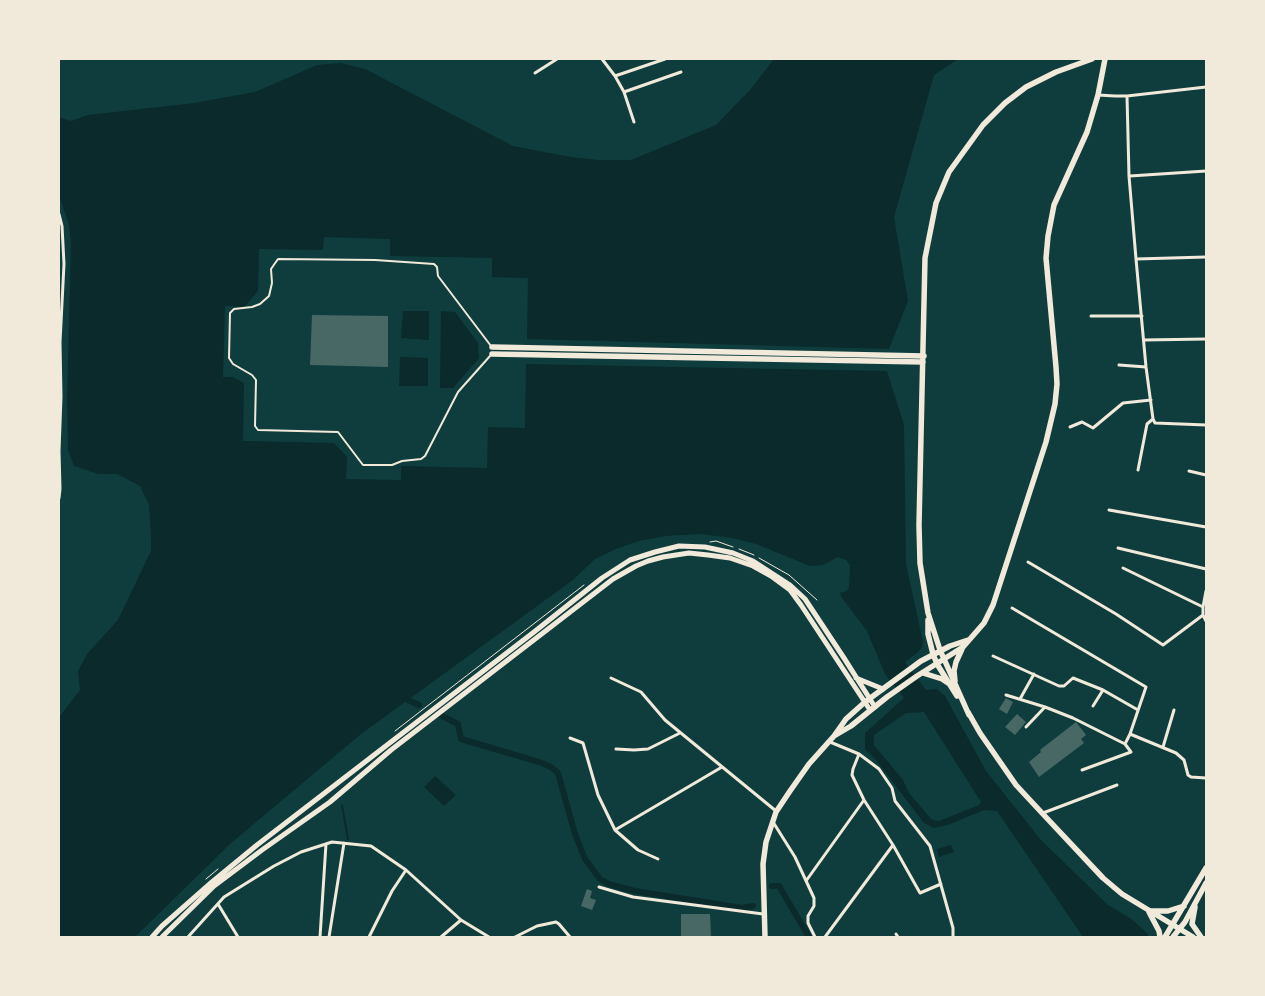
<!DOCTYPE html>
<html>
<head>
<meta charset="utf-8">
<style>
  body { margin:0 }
  #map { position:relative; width:1265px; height:996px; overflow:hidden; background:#0f3d3e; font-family:Rubik,sans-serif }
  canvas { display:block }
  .frame { position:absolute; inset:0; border:60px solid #f1e9da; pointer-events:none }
</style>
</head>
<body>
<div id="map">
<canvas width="1265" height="996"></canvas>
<div class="frame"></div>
</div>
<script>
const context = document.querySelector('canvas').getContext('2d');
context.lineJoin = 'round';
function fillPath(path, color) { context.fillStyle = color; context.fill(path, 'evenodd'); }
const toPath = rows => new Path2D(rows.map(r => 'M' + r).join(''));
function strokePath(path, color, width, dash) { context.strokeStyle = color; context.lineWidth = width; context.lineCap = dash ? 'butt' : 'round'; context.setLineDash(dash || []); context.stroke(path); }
const water = toPath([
  [774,59,958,59,934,75,894,217,908,301,889,349,527,339,528,278,492,277,492,258,390,256,390,239,324,237,323,250,259,249,258,291,244,307,225,306,223,377,233,377,244,383,243,441,334,443,347,457,346,479,401,480,401,466,487,468,488,427,525,428,526,364,887,371,904,425,906,564,923,642,922,647,917,653,905,662,926,690,937,689,945,696,986,771,1041,840,1108,905,1130,918,1148,934,1148,937,1083,937,997,811,984,810,948,825,934,828,924,823,876,760,865,749,865,733,904,698,885,674,867,631,842,598,840,593,847,591,849,587,850,565,846,560,838,557,823,565,810,566,756,544,732,538,700,534,665,536,639,541,616,549,595,559,573,580,361,734,230,844,135,937,59,937,59,717,80,690,78,671,87,654,118,620,151,551,151,535,149,505,140,486,117,474,98,474,74,466,68,450,67,399,71,242,69,224,59,196,59,117,71,121,88,115,194,103,255,92,317,65,341,63,365,69,513,146,571,157,599,160,631,160,716,125,750,90],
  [924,712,981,802,979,805,939,821,932,820,909,793,903,780,874,745,874,735,906,713],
  [403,311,429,311,429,340,401,338],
  [441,311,455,312,478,343,479,358,453,388,440,388],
  [400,357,428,358,428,386,399,386],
  [435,776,456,795,444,806,424,787],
  [951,845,954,852,939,857,937,849]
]);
const stream = toPath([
  [342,805,348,839]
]);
const canal = toPath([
  [408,700,419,705],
  [442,716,458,724,461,739,539,762,551,767,558,773,575,834,585,859,600,879,609,884,635,891,742,908,753,906],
  [772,886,779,886,809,937]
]);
const building = toPath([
  [312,315,388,316,388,367,310,365],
  [1006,698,1013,702,1007,714,999,709],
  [1017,714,1026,722,1015,735,1005,727],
  [1076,722,1086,735,1081,739,1084,743,1039,777,1029,762,1041,752,1040,750],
  [587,889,592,891,590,898,596,900,592,910,581,906],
  [681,914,710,914,711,937,681,937]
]);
const path = toPath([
  [710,542,716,541,733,547],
  [739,549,754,555],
  [759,558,789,575,817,600],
  [395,731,584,585],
  [206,879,218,869]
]);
const service = toPath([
  [490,356,458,392,425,456,421,459,402,461,392,465,363,465,338,432,258,430,255,426,256,380,252,375,233,364,229,358,230,313,234,309,252,307,260,304,269,296,272,283,271,269,278,259,375,260,434,264,437,267,438,276,491,346]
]);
const minor = toPath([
  [602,59,615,76,624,92,634,122],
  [535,73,557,59],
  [615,76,665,59],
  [624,92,681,72],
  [1098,95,1115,96,1127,96,1206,87],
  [1127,96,1129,176,1136,259,1146,367,1153,419,1155,423,1206,425],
  [1130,176,1206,171],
  [59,214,62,226,64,264,60,342,61,397,59,451,60,489,59,498],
  [1136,259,1206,257],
  [1091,316,1142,316],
  [1144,340,1206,339],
  [1119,365,1146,367],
  [1070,427,1082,422,1093,428,1123,403,1151,400],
  [1138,470,1147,424,1153,419],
  [1189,471,1206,475],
  [1109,510,1206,527],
  [1118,548,1206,569],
  [1028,562,1116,614,1163,645,1203,615],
  [1123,568,1203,607],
  [1206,591,1203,607,1203,615,1206,621],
  [1012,608,1146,687,1130,734,1176,753,1184,760,1188,775,1191,777,1206,778],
  [993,656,1059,686,1064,686,1073,678,1103,690,1138,710],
  [611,678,641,692,665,720,776,811],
  [1006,695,1045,707,1073,718,1125,744],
  [1020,699,1034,674],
  [1093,706,1103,690],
  [1026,727,1045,707],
  [570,738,583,743,598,795,615,830,638,850,658,859],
  [830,742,859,754,879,769,892,788,895,801,930,846,953,928,953,937],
  [1163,747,1174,710],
  [616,749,634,750,648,749,680,733],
  [859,754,853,769,852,775,864,800,893,845,920,893,941,884],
  [1082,770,1131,752,1125,744,1130,734],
  [1043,813,1117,785],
  [773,822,795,857,814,898,814,906,808,916,808,923,815,937],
  [615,830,722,767],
  [806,881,864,800],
  [599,887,633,897,763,914],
  [218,904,238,937],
  [896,934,898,937],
  [188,937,224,897,274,866,301,852,332,842,371,846,406,870,461,920,489,937],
  [320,937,326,844],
  [329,937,344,843],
  [369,937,392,891,406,870],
  [441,937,461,920],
  [515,937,537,926,556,922,559,924,570,937],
  [825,937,893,845]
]);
const secondary = toPath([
  [856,678,883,689],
  [152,937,162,926,212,882,257,845,534,632,602,578,630,560,655,552,679,546,705,547,733,553,753,561,790,585,805,599,844,658,875,707],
  [162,937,214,886,262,850,330,802,391,750,613,579,636,566,648,561,663,557,689,553,708,555,730,558,753,566,771,576,790,590,801,605,870,710]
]);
const primary = toPath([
  [492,347,924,356],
  [492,354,923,362],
  [928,620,928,634,933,654,937,664,957,696],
  [923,673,942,679,948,683],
  [955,681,954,671,956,662,962,649],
  [968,712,980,733,1016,785,1042,813,1103,878,1122,894,1193,937],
  [969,715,940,650,928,613,920,563,919,525,925,258,936,203,949,172,983,125,1005,103,1026,87,1056,72,1092,59],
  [834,736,851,726,887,697,917,676,963,647,984,623,993,605,1046,442,1055,404,1057,384,1056,367,1046,258,1048,236,1054,205,1087,132,1098,95,1105,59],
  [1195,907,1192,924,1201,937],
  [1151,911,1168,911,1184,906],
  [1149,912,1159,931,1160,937],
  [765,937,763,864,766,842,776,812,790,791,809,764,834,736,846,719,865,702,921,661,950,646,968,640],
  [1165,937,1206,868],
  [1173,937,1185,922,1206,883]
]);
fillPath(water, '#0a2a2b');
strokePath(stream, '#0a2a2b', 2);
strokePath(canal, '#0a2a2b', 6);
fillPath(building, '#486865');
strokePath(path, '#f1e9da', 1);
strokePath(service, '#f1e9da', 2);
strokePath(minor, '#f1e9da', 3);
strokePath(secondary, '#f1e9da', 5);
strokePath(primary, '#f1e9da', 5.5);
</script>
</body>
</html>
